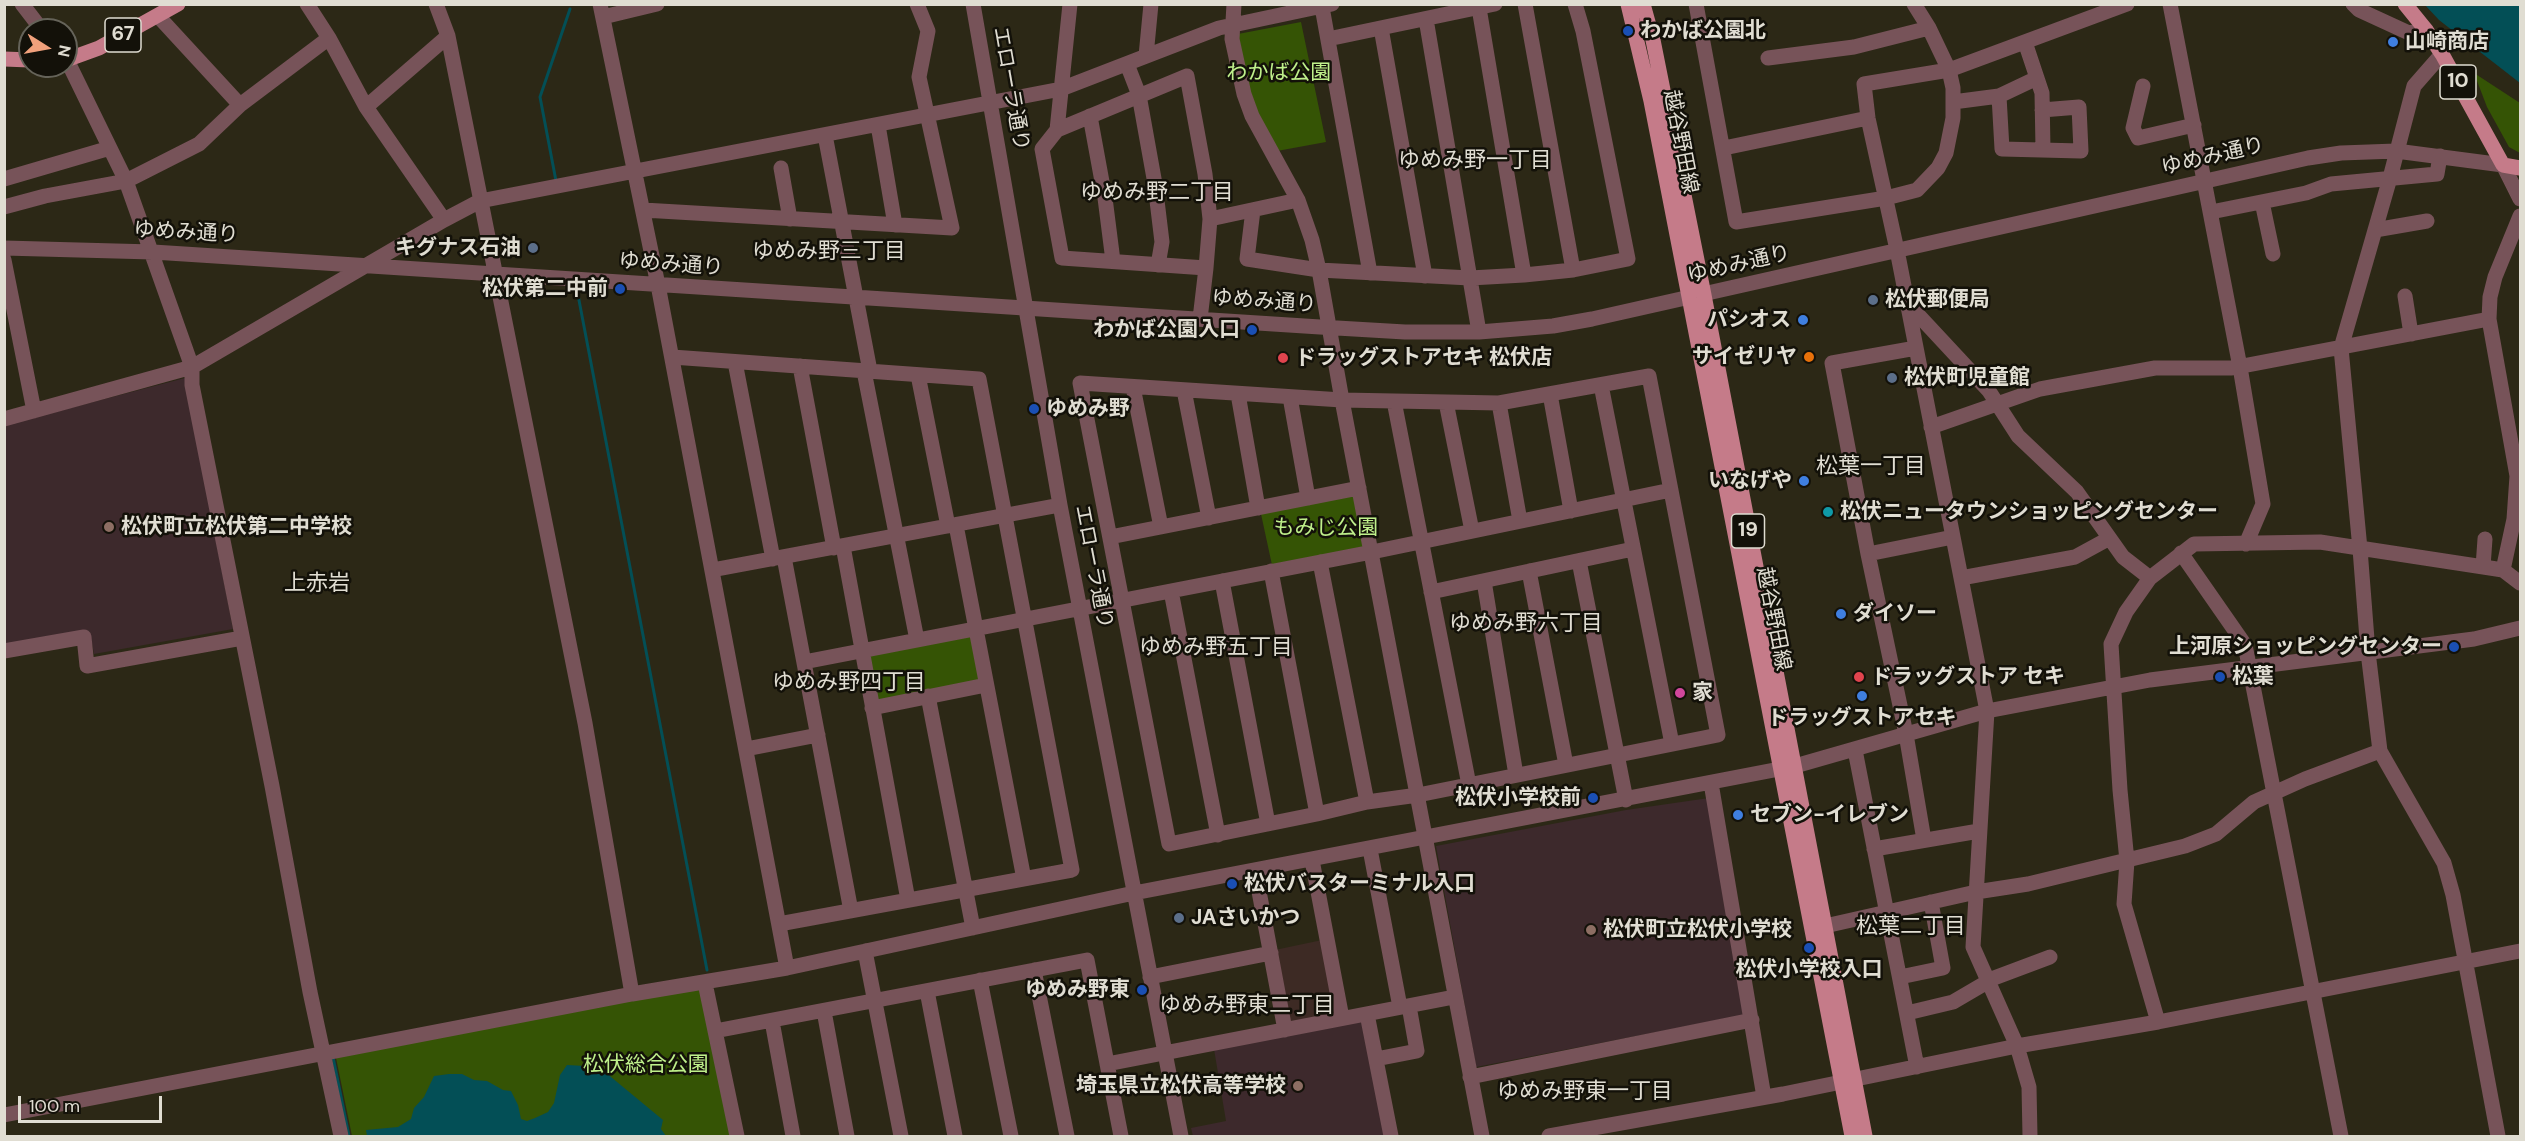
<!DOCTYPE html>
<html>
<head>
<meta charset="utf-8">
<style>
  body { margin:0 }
  #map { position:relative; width:2525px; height:1141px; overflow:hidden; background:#2c2816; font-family:"DM Sans",sans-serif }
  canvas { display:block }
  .frame { position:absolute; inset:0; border:6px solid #e0ddd2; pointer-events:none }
  .north { position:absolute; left:18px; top:18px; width:60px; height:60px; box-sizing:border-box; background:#131109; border:2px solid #656359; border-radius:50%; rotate:101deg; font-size:16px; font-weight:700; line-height:24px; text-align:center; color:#e0ddd2 }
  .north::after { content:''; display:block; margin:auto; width:21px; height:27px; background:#f1a17c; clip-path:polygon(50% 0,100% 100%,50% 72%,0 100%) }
  .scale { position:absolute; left:18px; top:1096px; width:144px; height:27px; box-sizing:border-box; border:3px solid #e0ddd2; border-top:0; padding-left:8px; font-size:18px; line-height:21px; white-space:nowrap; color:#e0ddd2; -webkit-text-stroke:4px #131109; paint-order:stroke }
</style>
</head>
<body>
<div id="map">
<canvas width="2525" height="1141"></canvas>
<div class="frame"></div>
<div class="north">N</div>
<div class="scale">100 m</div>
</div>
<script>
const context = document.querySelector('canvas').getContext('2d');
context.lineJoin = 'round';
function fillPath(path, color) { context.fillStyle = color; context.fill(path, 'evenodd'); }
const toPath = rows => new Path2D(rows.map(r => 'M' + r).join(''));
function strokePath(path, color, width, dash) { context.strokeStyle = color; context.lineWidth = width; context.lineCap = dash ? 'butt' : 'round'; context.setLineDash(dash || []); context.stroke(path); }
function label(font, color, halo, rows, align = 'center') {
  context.font = font + ' "DM Sans","Noto Sans JP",sans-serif'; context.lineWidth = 5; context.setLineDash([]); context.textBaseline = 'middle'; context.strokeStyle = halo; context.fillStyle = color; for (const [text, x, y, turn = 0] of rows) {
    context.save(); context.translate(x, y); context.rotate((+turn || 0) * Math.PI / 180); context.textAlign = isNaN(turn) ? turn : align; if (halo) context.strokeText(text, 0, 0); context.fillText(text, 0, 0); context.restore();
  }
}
const industrial = toPath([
  [1322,940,1336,1013,1291,1024,1275,950]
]);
const education = toPath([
  [185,378,233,629,94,654,90,633,5,645,5,425],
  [1709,798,1745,1015,1476,1067,1436,846,1626,810],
  [1359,1020,1365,1023,1386,1136,1193,1136,1191,1128,1226,1121,1214,1049]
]);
const green = toPath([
  [1301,22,1326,142,1277,151,1263,127,1248,85,1238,34],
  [2474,73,2520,103,2520,153,2509,147,2487,107],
  [1351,495,1355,499,1364,544,1362,549,1272,565,1261,514],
  [972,632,982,681,876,703,866,654],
  [703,985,734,1136,352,1136,335,1053]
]);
const water = toPath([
  [2425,5,2520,5,2520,83,2439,20],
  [567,1065,602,1067,611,1077,663,1120,661,1129,666,1136,367,1136,366,1130,398,1127,411,1119,414,1108,424,1097,434,1076,449,1074,462,1074,474,1080,487,1081,503,1090,511,1091,518,1105,521,1119,527,1121,535,1118,548,1112,554,1103,560,1075]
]);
const stream = toPath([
  [556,181,540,97,570,9],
  [578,295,707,970],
  [333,1057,349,1136]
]);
const minor = toPath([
  [22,4,42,30],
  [307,4,329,38,366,107,444,220],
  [436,4,448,36,585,723,632,994],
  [600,4,658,285,787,968],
  [973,4,1060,505,1181,1136],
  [1234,4,1232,39,1244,94,1252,116,1298,200,1312,240,1319,270,1342,400,1482,1136],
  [1525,4,1573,270],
  [1696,4,1736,222,1886,198,1917,190,1938,168,1946,153,1953,118,1953,88,1949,70,1929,28,1914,4],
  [2170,4,2240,367,2263,504,2246,544],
  [2353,4,2359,10,2409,33,2426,30],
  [1322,7,1370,273],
  [1479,8,1524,275],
  [158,16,240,105],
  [603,17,657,4],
  [1426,19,1479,332],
  [1381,28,1425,276],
  [1328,39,1495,4],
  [2025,42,2042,93,2043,149],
  [2442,54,2414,86,2390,178,2341,348,2360,549,2368,652,2380,751,2444,863,2453,895,2498,1136],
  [1146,56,1151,4],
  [66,58,126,181,192,367,192,385,272,786,310,992,341,1136],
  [1768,58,1854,47,1929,28],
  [1127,64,1139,95,1155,184,1162,242,1158,265],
  [2143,86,2133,128,2138,138,2194,125],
  [1999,96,2002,149,2081,151,2079,107,2042,110],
  [1953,102,1999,96,2037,78],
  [366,107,448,36],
  [1090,116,1105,198,1113,261],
  [878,125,895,225],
  [1057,130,1070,4],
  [825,135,870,371],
  [1724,148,1868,118],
  [781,168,790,219],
  [4,179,110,148],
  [2262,202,2273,254],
  [4,207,45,196,126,181,199,144,240,105,329,38],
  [643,210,952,228,919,77,928,31,917,4],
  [1253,210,1247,259,1319,270,1470,278,1524,275,1573,270,1628,259,1583,31,1575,4],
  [2211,212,2306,193,2331,184,2437,174,2440,156],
  [1210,219,1298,200],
  [2375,230,2427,221],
  [4,248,153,252,1320,327,1405,332,1479,332,1553,326,1592,319,2308,158,2341,153,2396,151,2503,165,2520,199],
  [4,260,34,411],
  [2405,296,2411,334],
  [1909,305,1989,391,2018,436,2077,492,2123,557,2150,578],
  [1200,319,1206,268,1210,219,1205,174,1187,76,1057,130,1042,149,1062,258,1206,268],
  [1916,348,1832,363,1868,554,1906,734,1924,840],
  [672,357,979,379,1072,870,779,924],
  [735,362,773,559],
  [800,366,834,548],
  [864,371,917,640],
  [918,375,948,526],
  [1649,376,1718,735,1418,795,1367,802,1317,814,1169,844,1080,383,1342,400,1499,403,1649,376],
  [1601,385,1672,744],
  [1133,387,1161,527],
  [1184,390,1209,518],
  [1238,394,1258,508],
  [1550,394,1571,511],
  [1290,397,1308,498],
  [1394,401,1469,785],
  [1446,402,1472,531],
  [1499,403,1520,521],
  [4,419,192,367,444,220,480,201,1061,89,1219,28,1332,4],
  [1931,427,2040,389,2155,368,2232,368,2489,319],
  [956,525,1024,879],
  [1110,537,1359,488],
  [843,546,908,900],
  [2181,553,2245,645,2341,1136],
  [1868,554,1953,537],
  [784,557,851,911],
  [1579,561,1626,800],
  [1320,562,1367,802],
  [2483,567,2485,539],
  [712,570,1060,505],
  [2503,570,2514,519,2517,476,2489,319,2490,297,2495,277,2520,216],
  [1271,571,1317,814],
  [1529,571,1566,765],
  [1961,578,2075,557,2108,539],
  [1222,581,1268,824],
  [1484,581,1516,775],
  [1171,591,1218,835],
  [1431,592,1633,549],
  [4,651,84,637,87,666,242,638],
  [804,662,1372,552,1671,490],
  [928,696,973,928],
  [872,708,986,685],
  [746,749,818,735],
  [1855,750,1917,1067],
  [1711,783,1764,1097],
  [1370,849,1400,1007],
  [1874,849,1979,831],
  [1312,860,1342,1018],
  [1255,870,1285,1030],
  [1825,926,1976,892,2028,884,2185,846,2216,834,2254,802,2305,779,2380,751],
  [865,951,901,1136],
  [1034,970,1067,1136],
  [1150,977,1271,953],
  [1900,977,1943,968,1931,902],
  [980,980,1011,1136],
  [705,983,737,1136],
  [927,991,955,1136],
  [824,1011,847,1136],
  [1907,1013,1953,1002,1994,978,2050,957],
  [1367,1014,1391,1136],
  [772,1021,793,1136],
  [2158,1022,2124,904,2127,861,2120,790,2111,644,2126,612,2150,578,2194,544,2320,542,2503,570,2520,583],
  [715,1031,1087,960,1121,1136],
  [1376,1059,1417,1051,1409,1006],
  [1107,1064,1454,997],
  [1470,1077,1752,1020],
  [4,1115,632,994,787,968,1134,893,1795,766,1987,711,2150,680,2474,639,2520,628],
  [1549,1136,1783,1094,2017,1046,2158,1022,2520,951],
  [2030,1136,2029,1087,2017,1046,1973,947,1987,711,1897,250,1868,118,1864,84,1949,70,2127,4]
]);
const major = toPath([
  [1628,4,1651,101,1852,1136],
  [1643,4,1653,40,1704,295,1865,1136],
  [2405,4,2426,30,2442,54,2503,165,2520,168],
  [4,59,30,60],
  [66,60,99,48,178,4]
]);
const markers = [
  [1628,31,6,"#1a4fb4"],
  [2393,42,6,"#3f7fe0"],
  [533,248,6,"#5c6f8a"],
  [620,289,6,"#1a4fb4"],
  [1873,300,6,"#5c6f8a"],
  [1803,320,6,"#3f7fe0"],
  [1252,330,6,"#1a4fb4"],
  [1809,357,6,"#e8710a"],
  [1283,358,6,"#e0444e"],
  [1892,378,6,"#5c6f8a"],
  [1034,409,6,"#1a4fb4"],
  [1804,481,6,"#3f7fe0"],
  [1828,512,6,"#0f9aa8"],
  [109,527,6,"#8d6e63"],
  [1841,614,6,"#3f7fe0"],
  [2454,647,6,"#1a4fb4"],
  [1859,677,6,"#e0444e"],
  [2220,677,6,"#1a4fb4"],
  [1680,693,6,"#d1479c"],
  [1862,696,6,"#3f7fe0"],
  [1593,798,6,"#1a4fb4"],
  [1738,815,6,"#3f7fe0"],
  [1232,884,6,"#1a4fb4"],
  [1179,918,6,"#5c6f8a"],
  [1591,930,6,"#8d6e63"],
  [1809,948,6,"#1a4fb4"],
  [1142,990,6,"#1a4fb4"],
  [1298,1086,6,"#8d6e63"]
];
const shields = [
  [123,35,36],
  [2458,82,36],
  [1748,531,33]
];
const shieldNames = [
  ["67",123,35],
  ["10",2458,82],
  ["19",1748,531]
];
const poiNames = [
  ["わかば公園北",1640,31],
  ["山崎商店",2405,42],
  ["キグナス石油",521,248,"right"],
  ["松伏第二中前",608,289,"right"],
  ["松伏郵便局",1885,300],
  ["パシオス",1791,320,"right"],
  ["わかば公園入口",1240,330,"right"],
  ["サイゼリヤ",1797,357,"right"],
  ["ドラッグストアセキ 松伏店",1295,358],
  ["松伏町児童館",1904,378],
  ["ゆめみ野",1046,409],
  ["いなげや",1792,481,"right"],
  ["松伏ニュータウンショッピングセンター",1840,512],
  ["松伏町立松伏第二中学校",121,527],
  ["ダイソー",1853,614],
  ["上河原ショッピングセンター",2442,647,"right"],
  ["ドラッグストア セキ",1871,677],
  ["松葉",2232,677],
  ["家",1692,693],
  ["ドラッグストアセキ",1862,718,"center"],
  ["松伏小学校前",1581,798,"right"],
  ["セブン-イレブン",1750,815],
  ["松伏バスターミナル入口",1244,884],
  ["JAさいかつ",1191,918],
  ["松伏町立松伏小学校",1603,930],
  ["松伏小学校入口",1809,970,"center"],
  ["ゆめみ野東",1130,990,"right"],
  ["埼玉県立松伏高等学校",1286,1086,"right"]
];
const parkNames = [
  ["わかば公園",1279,73],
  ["もみじ公園",1326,528],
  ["松伏総合公園",646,1065]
];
const streetNames = [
  ["エローラ通り",1010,89,80],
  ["越谷野田線",1680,142,79],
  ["ゆめみ通り",2213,157,-13],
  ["ゆめみ通り",186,233,3],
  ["ゆめみ通り",671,265,4],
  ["ゆめみ通り",1739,265,-13],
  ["ゆめみ通り",1264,302,4],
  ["エローラ通り",1093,567,79],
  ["越谷野田線",1773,619,79]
];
const neighbourhoodNames = [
  ["ゆめみ野一丁目",1475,161],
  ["ゆめみ野二丁目",1157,193],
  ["ゆめみ野三丁目",829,252],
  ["松葉一丁目",1871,467],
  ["上赤岩",317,584],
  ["ゆめみ野六丁目",1526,624],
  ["ゆめみ野五丁目",1216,648],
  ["ゆめみ野四丁目",849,683],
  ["松葉二丁目",1911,927],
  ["ゆめみ野東二丁目",1247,1006],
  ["ゆめみ野東一丁目",1585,1092]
];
fillPath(industrial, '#3d2a24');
fillPath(education, '#3d292c');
fillPath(green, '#355405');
fillPath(water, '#034f56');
strokePath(stream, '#034f56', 3);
strokePath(minor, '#775359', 15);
strokePath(major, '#c57b89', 15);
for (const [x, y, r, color] of markers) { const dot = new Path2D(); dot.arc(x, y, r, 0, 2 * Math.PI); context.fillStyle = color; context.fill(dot); strokePath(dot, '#131109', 2); }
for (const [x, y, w] of shields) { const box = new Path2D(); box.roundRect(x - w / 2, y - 17, w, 34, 4.5); context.fillStyle = '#131109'; context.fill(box); strokePath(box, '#e0ddd2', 1.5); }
label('bold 20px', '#e0ddd2', null, shieldNames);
label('bold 21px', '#e0ddd2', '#131109', poiNames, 'left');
label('21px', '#bff08b', '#131109', parkNames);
label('21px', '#e0ddd2', '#131109', streetNames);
label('22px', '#e0ddd2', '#131109', neighbourhoodNames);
</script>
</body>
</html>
